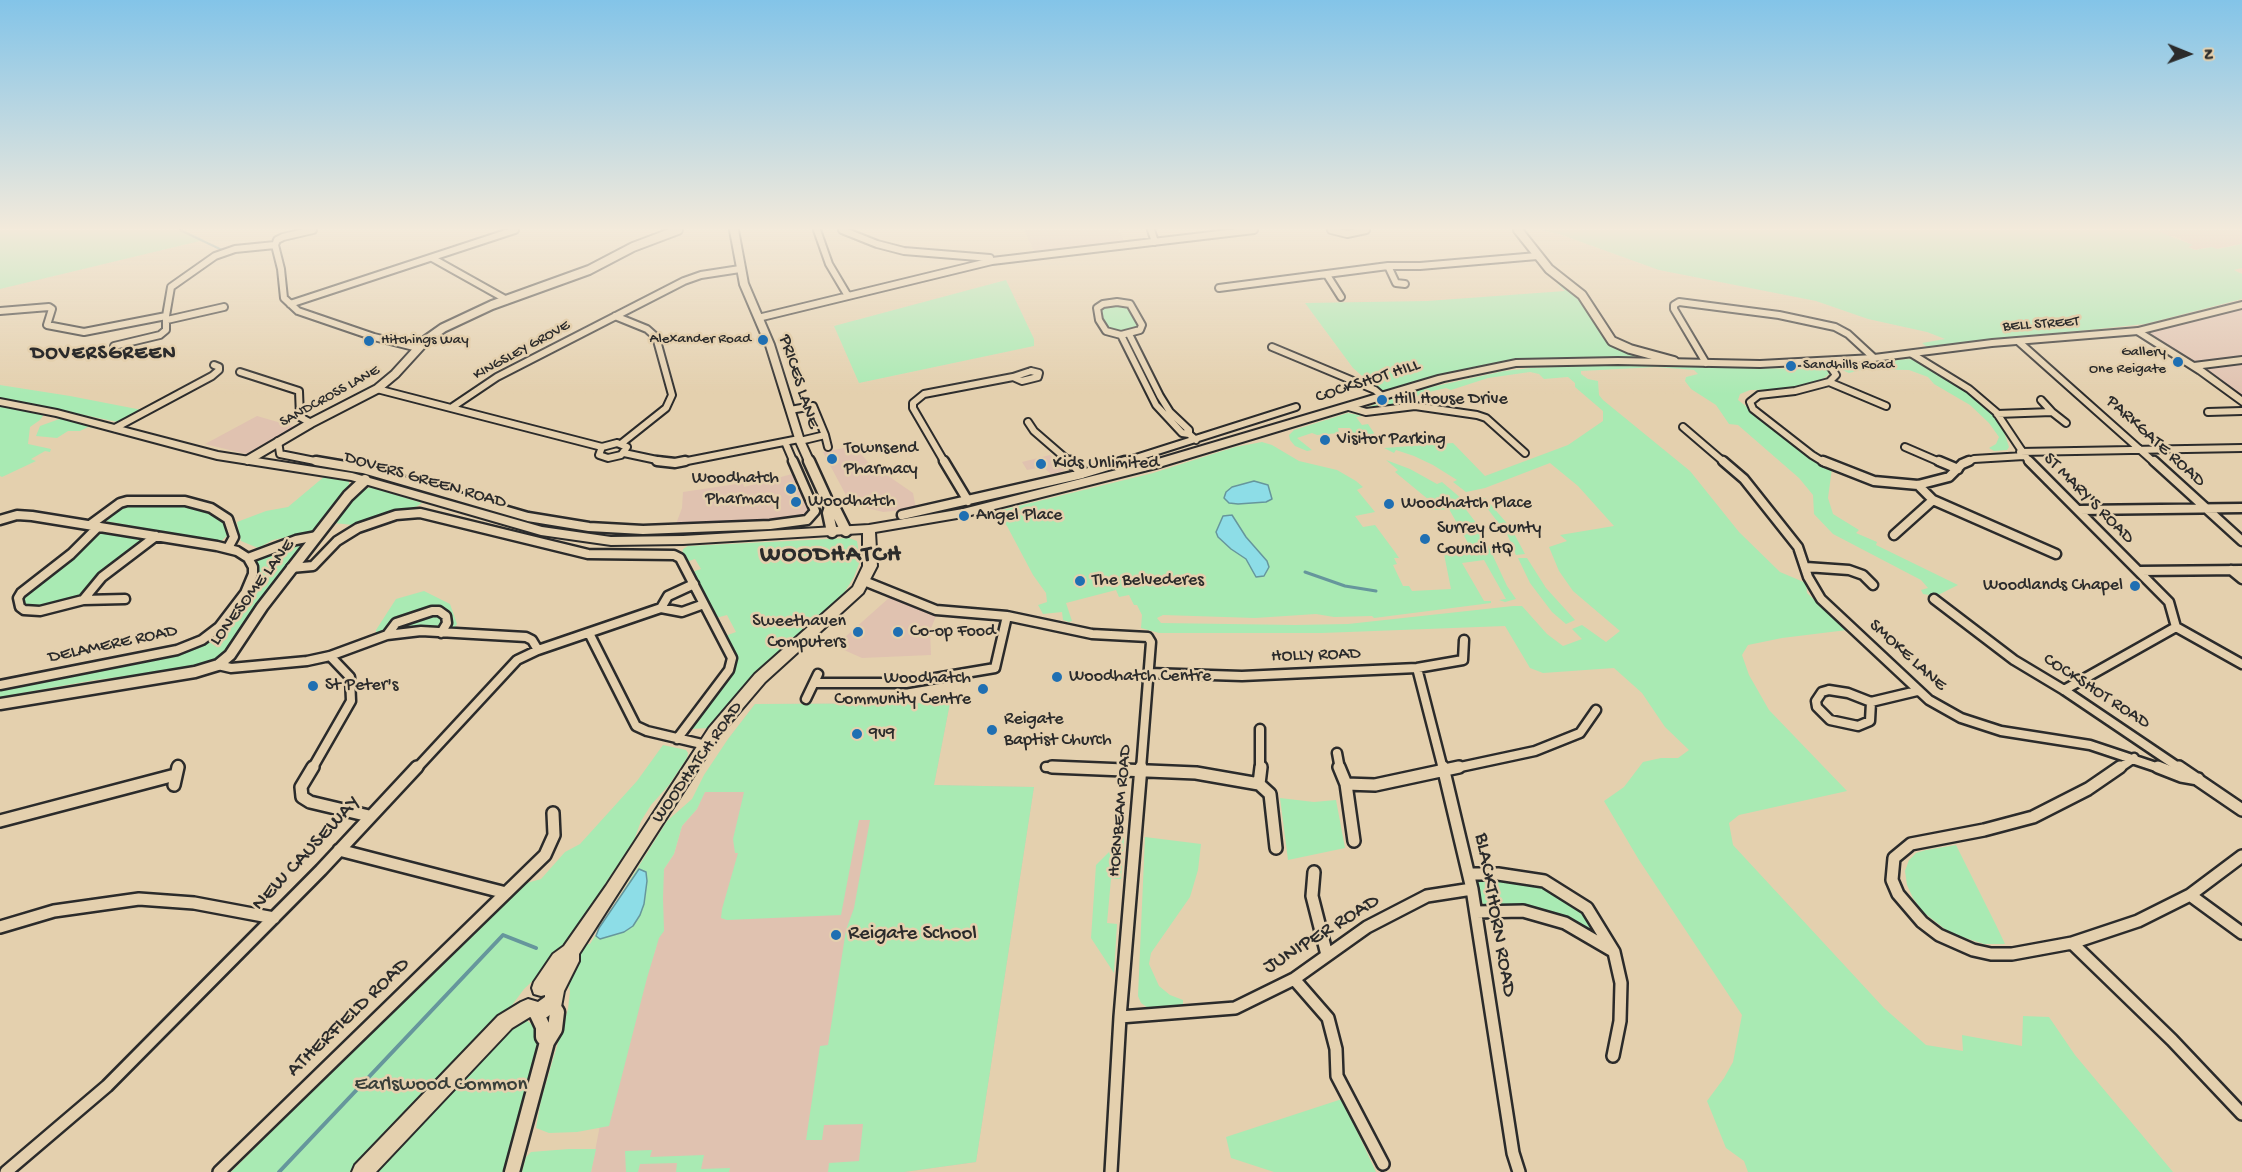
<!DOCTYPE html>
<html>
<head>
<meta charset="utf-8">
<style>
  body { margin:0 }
  #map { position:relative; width:2242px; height:1172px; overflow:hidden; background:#e4d0ae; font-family:"Gochi Hand",sans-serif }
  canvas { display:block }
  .north { position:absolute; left:2158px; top:24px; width:60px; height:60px; -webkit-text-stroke:4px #e4d0ae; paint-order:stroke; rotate:91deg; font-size:16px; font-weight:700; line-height:24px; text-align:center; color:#2b2b2b }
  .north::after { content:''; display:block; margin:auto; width:21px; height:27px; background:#2b2b2b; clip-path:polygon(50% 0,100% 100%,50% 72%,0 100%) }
</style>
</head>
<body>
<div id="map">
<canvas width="2242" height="1172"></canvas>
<div class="north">N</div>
</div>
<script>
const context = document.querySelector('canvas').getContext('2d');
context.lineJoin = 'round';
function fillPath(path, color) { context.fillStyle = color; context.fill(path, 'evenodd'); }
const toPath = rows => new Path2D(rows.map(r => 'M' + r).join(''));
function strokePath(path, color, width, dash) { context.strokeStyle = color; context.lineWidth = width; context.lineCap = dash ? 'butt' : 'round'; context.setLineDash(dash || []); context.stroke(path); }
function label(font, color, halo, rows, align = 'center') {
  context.font = font + ' "Gochi Hand",sans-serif'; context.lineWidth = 5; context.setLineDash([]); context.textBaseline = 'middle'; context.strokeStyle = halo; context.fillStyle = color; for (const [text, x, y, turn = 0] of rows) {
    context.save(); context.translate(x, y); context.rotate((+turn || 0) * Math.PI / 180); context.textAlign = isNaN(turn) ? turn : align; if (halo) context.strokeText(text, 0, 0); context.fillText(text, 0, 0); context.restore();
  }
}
const built = toPath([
  [1024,230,1118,230,1125,242,1035,253],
  [2161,230,2242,230,2242,244,2216,249,2212,247,2195,250,2187,246,2192,245,2175,236,2168,237,2156,231],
  [2242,309,2242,399,2211,375,2145,332],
  [257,416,295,427,246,454,205,444],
  [854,446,868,462,913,493,916,509,883,512,859,506,848,499,823,452],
  [1050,455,1065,470,1052,475,1043,467,1027,470,1022,462],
  [792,474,808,510,804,517,795,520,676,524,682,508,683,492,743,483,744,487],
  [890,597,936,616,930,631,931,655,862,658,835,646],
  [950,703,934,785,1034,787,976,1162,904,1172,591,1172,605,1099,656,948,664,869,674,854,682,826,697,809,712,775,732,741,728,739,755,704]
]);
const green = toPath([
  [0,230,184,230,204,240,0,289],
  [1541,230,2161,230,2157,231,2193,245,2188,247,2195,250,2212,247,2217,249,2242,244,2242,268,2234,270,2242,274,2242,299,2145,324,1927,347,1922,343,1945,339,1927,332,1868,319,1816,301,1659,270,1559,234],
  [1006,280,1034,339,1034,346,859,383,834,326],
  [1562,283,1580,298,1604,339,1610,344,1656,360,1515,361,1386,392,1377,389,1353,368,1305,303,1427,301,1565,291,1558,284],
  [1123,304,1131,308,1138,327,1135,331,1115,333,1106,328,1100,310,1104,305],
  [1908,359,1916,360,1973,395,2000,420,2009,447,2007,450,1994,451,1989,448,1996,444,1999,437,1989,423,1970,405,1934,384,1928,377,1909,370,1865,369,1849,373,1840,369,1842,366],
  [1628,364,1828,370,1829,374,1824,378,1811,384,1795,389,1750,390,1740,394,1738,400,1810,457,1832,468,1828,498,1833,514,1859,530,1856,533,1877,542,1876,545,1958,585,1936,596,1923,594,1921,590,1928,588,1921,580,1833,534,1814,514,1813,495,1799,478,1738,425,1729,424,1716,405,1691,389,1685,381,1686,377,1698,374,1694,370,1656,367,1581,371,1581,374,1588,379,1598,381,1599,395,1603,400,1690,471,1739,532,1780,572,1806,583,1807,593,1847,630,1782,638,1748,645,1742,655,1749,675,1769,710,1847,791,1739,815,1729,823,1733,845,1884,1008,1926,1045,1963,1051,1962,1035,2022,1046,2023,1016,2049,1017,2075,1055,2173,1172,1748,1172,1744,1161,1726,1148,1707,1101,1724,1078,1733,1062,1742,1015,1639,860,1604,801,1624,787,1643,762,1661,758,1678,758,1689,750,1665,727,1642,693,1614,668,1543,673,1530,668,1505,626,1322,633,1159,633,1141,628,1142,615,1137,605,1134,605,1129,595,1119,597,1116,590,1066,603,1072,621,1069,622,1063,620,1062,612,1043,614,1038,605,1047,602,1046,593,1033,575,1007,526,994,512,1153,473,1235,447,1262,442,1272,445,1299,461,1337,470,1356,481,1363,487,1357,490,1375,512,1355,516,1363,527,1375,525,1395,552,1399,558,1394,558,1397,564,1393,565,1403,586,1409,586,1412,591,1451,589,1444,554,1472,550,1449,509,1435,510,1429,500,1395,472,1398,470,1386,460,1410,469,1437,484,1442,482,1469,505,1464,507,1480,528,1507,586,1516,599,1505,602,1499,600,1506,599,1484,560,1462,563,1484,601,1491,601,1491,603,1374,618,1372,616,1334,617,1316,614,1255,618,1163,615,1157,618,1161,623,1295,625,1348,624,1513,606,1522,606,1547,634,1563,646,1582,639,1572,629,1582,625,1606,642,1620,631,1573,591,1559,571,1549,547,1567,541,1560,535,1614,526,1578,486,1550,463,1485,488,1466,492,1453,482,1457,480,1433,465,1414,456,1396,450,1394,453,1384,448,1453,443,1485,476,1568,445,1603,421,1603,411,1575,387,1575,383,1568,377,1544,379,1539,374,1530,372,1488,378,1451,390,1446,388,1420,394,1415,399,1420,403,1366,410,1364,408,1427,388,1504,371,1531,368],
  [0,385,70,396,142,410,118,422,0,398],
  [0,405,45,413,40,420,30,427,28,444,51,449,50,452,45,451,31,459,36,461,2,477,0,476],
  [1348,413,1363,416,1356,417,1362,425,1368,424,1382,445,1372,444,1367,434,1362,434,1362,440,1353,442,1350,428,1338,428,1339,433,1317,435,1312,433,1297,438,1312,450,1307,451,1295,446,1290,440,1289,435,1294,430],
  [65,417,101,426,96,428,88,427,80,431,68,431,57,438,36,436,40,426],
  [325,476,349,481,349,485,317,528,312,532,273,540,258,548,241,541,237,522,266,511,288,507],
  [371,487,422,503,411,510,388,512,353,525,334,523,360,491],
  [1485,498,1511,528,1525,554,1516,555,1507,534,1480,499],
  [131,503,179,504,203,508,223,520,228,527,228,535,220,542,105,521,106,516,122,505],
  [107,532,146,538,93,580,81,597,41,607,26,605,23,601,25,594,91,537],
  [849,538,857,541,860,561,854,577,844,593,739,691,709,728,690,729,735,667,736,657,725,636,736,632,727,615,716,618,692,572,701,569,695,559,686,562,682,555,683,549,688,546],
  [302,541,305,543,225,652,210,665,167,673,151,673,95,680,0,697,0,688,176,654,205,642,219,632,255,586,259,576,256,561,259,557],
  [1518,558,1527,558,1546,588,1575,620,1566,624,1552,612,1530,583],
  [424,591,450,604,457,624,452,631,376,635,376,630,396,599],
  [950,703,934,785,1034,787,976,1162,904,1172,828,1172,829,1163,859,1161,863,1124,824,1125,822,1140,806,1140,820,1046,828,1045,846,930,854,908,870,820,859,820,841,915,727,920,721,918,722,909,738,853,735,853,733,839,744,792,705,792,697,809,682,826,674,854,664,869,663,898,664,931,659,938,647,978,609,1126,577,1132,549,1133,536,1128,541,1100,568,1009,570,991,568,982,578,956,587,944,590,944,667,821,692,799,704,775,728,739,755,704],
  [663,745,686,750,688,753,687,758,669,785,651,805,641,821,634,840,584,916,545,969,524,989,510,1008,534,1026,538,1045,526,1101,514,1146,503,1172,231,1172,516,886,541,879,565,852,580,844,637,781],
  [1280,798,1314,802,1336,800,1345,848,1288,860],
  [1124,837,1121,879,1111,879,1107,923,1117,924,1114,973,1091,938,1096,865],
  [1145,837,1201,844,1198,870,1190,897,1151,953,1149,964,1159,986,1170,995,1183,1000,1183,1007,1148,1008,1141,1003,1138,996],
  [1956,845,1996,925,2005,944,1984,944,1950,933,1923,912,1913,898,1907,885,1905,871,1909,860,1916,853,1926,850],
  [1497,876,1543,884,1584,909,1608,946,1567,922,1485,910,1474,878],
  [1342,1099,1376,1172,1274,1172,1231,1158,1226,1137],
  [569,1149,596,1149,591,1172,522,1172,526,1157,531,1152],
  [652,1150,650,1157,704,1155,701,1169,730,1168,729,1172,676,1172,677,1163,640,1164,638,1172,626,1172,625,1151]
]);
const water = toPath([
  [1254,481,1268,485,1272,499,1266,502,1238,504,1229,503,1224,498,1226,492,1232,487,1254,481],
  [1232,515,1246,537,1267,561,1269,567,1264,576,1256,577,1246,559,1231,549,1218,537,1216,532,1223,516,1232,515],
  [639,869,646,872,647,881,644,904,640,915,633,926,624,932,600,939,596,936,599,928,639,869]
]);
const streamFar2 = toPath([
  [180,230,222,250]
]);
const streamFar1 = toPath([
  [1305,572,1345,586,1376,591]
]);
const stream = toPath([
  [279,1172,503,935,536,948]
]);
const minorFar2 = toPath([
  [817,230,829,264,848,296],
  [842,230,877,244,904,251,990,258],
  [1151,230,1155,242],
  [1331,230,1347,234,1366,230],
  [275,245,281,269,284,298,298,311,374,337,418,348],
  [275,245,277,240,283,237,313,230],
  [432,258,507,300],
  [1388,266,1396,283,1405,284],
  [1327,275,1341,297],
  [1219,288,1388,266,1420,266,1537,256],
  [1117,302,1130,304,1142,325,1140,330,1121,335,1106,331,1099,320,1097,308,1103,304,1117,302],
  [290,304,515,230],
  [0,311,49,307,52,309,47,325,84,332,166,316,171,287,215,256,235,249,275,245],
  [615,316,647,329,656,337,672,395,666,408,622,443],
  [758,318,992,261,1254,230],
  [167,320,224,307],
  [1129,334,1160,396,1170,412,1189,430,1189,434],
  [1121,335,1156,405,1182,433,1189,434,1196,440],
  [2019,342,2155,463],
  [114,346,160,335,166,330,166,316],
  [1272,347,1375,390,1382,396],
  [1912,354,1969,389,1996,412,2030,463],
  [1706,363,1674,309,1674,305,1679,302,1779,315,1835,327,1848,334,1874,358],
  [2194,366,2242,360],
  [1031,371,1039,373,1038,377,1022,381,1013,377,1031,371],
  [240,372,299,391,300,417,311,423],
  [1829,382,1886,406],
  [377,389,602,447],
  [1349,407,1366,412,1415,406,1477,415,1486,418,1525,453],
  [451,408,497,377,684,281,701,275,740,269],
  [790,410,813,406,825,435,800,441],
  [2052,412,2066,423],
  [2208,412,2242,411],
  [1997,414,2052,412,2041,400],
  [1028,422,1034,431,1071,463],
  [1683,427,1725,463],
  [115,428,212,376,219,370,219,367,214,365],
  [825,435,828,447],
  [278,441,280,454,325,463],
  [785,442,794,463],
  [617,443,627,447,621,455,608,458,599,455,602,447,617,443],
  [1905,447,1942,463],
  [2020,452,2242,448],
  [624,453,671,463],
  [677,463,799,439],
  [945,463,913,408,913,403,924,394,1013,377],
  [1120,463,1296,407],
  [1825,463,1812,455,1753,409,1750,402,1759,395,1795,391,1829,382,1836,375,1827,362],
  [1965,463,1974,459,2024,456]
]);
const minorFar1 = toPath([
  [316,461,363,469,528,517,589,527,643,530,770,525,807,520,815,511,793,461],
  [657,461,675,463,685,461],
  [944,461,968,501],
  [1070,461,1082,474],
  [1723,461,1744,479,1798,547,1808,577,1821,599,1929,700,1961,718,2001,731,2090,745,2162,769],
  [1823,461,1874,481,1918,485,1949,477,1962,464,1969,461],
  [1939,461,1958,469],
  [2029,461,2169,602,2176,627,2242,664],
  [2154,461,2242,541],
  [1918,485,1933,500,2056,554],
  [2079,510,2242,508],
  [902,515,1082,474,1125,461],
  [0,520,17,515,32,516,217,546,237,551,248,558],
  [90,525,120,503,127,501,185,501,211,508,228,519,234,537,228,548],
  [98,527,71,554,21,593,18,598,20,607,24,610,40,611,83,600,102,577,156,536],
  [1894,535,1933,500],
  [248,558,296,540,317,536],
  [1806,567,1849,570,1863,575,1873,585],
  [291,568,313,566,337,541,358,528,396,515,420,513,588,554,674,555,680,558,732,658,729,670,677,739],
  [2231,570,2242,579],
  [2140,571,2242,570],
  [864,581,936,610,1007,616,1092,634,1148,637,1151,642,1141,769],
  [694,584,668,596,661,608,682,612,704,604],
  [1934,599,2014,660,2064,690,2181,769],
  [83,600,125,599],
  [589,633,636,726,647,731,706,745],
  [387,635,396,623,432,611,439,611,446,616,447,623,441,633],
  [218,665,231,668,307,661,330,656,387,635,421,631,526,637,532,640,538,650],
  [1417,668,1443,769],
  [1149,673,1242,676,1417,668,1463,660,1464,640],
  [814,683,906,683,995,668,1007,616],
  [0,685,177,650,202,640,219,627,245,593,253,574,253,567,248,558],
  [1829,690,1848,693,1871,702,1870,721,1858,726,1830,720,1817,707,1816,701,1822,692,1829,690],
  [2064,690,2176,627],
  [806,699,818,674],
  [1871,702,1917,691],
  [1260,729,1260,769],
  [1337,753,1340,769],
  [1046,767,1090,769],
  [177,769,178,765],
  [312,769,351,701,350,677,330,656],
  [416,769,517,660,538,650,661,608],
  [1451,769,1535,751,1580,733,1596,710],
  [2118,769,2134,758]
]);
const minor = toPath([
  [313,767,301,787,302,797,310,802,369,816],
  [1052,767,1196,773,1259,784,1270,794,1276,848],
  [1339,767,1346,784],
  [1443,767,1472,889,1513,1153,1519,1172],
  [2120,767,2088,789,2033,817,1984,830,1911,844,1894,858,1892,880,1898,894,1922,922,1939,935,1973,950,1991,954,2012,954,2072,943,2138,921,2190,895,2242,856],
  [2158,767,2181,776,2198,779],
  [2179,767,2242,810],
  [1259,784,1261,767],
  [174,785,178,767],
  [0,821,175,775],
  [1354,841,1346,784,1375,785,1459,767],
  [339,850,506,893],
  [1314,872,1312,896,1327,955],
  [1469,874,1498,874,1544,881,1587,908,1614,952,1621,983,1620,1021,1613,1056],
  [2190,895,2242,933],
  [1476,912,1523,911,1565,923,1613,951],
  [0,927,54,911,139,899,194,903,274,918],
  [2072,943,2172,1040,2242,1114],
  [1294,979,1328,1018,1336,1049,1337,1076,1383,1164],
  [1120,1017,1235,1008,1294,979,1367,927,1427,896,1472,889],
  [6,1172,107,1086,321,870,417,767],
  [219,1172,545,855,554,835,553,813],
  [1111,1172,1120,1017,1141,767]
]);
const tertiaryFar2 = toPath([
  [734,230,744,284,770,345,800,441,810,463],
  [1518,230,1549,269,1582,295,1612,341,1630,349,1674,361],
  [248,460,311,423,377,389,395,374,426,340,443,328,492,305,589,270,633,247,678,230]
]);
const tertiaryFar1 = toPath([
  [809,461,830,507,836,511,846,531],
  [830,507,828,513,832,532],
  [0,704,195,672,218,665,230,655,262,607,348,496,365,480]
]);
const tertiary = toPath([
  [536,1012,543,1027,543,1037,547,1042],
  [512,1172,547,1042,555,1029,557,1012,552,1005]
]);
const secondary = toPath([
  [2138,328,2204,369,2242,397,2242,405,2198,373,2135,333,2135,329,2138,328]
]);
const primary = toPath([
  [2242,302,2242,308,2138,334,1992,346,1874,361,1760,367,1618,364,1516,366,1444,381,1156,468,963,517,875,532,877,566,863,593,765,682,719,736,579,954,579,961,564,991,561,1007,547,1017,540,1020,530,1017,512,1028,376,1172,352,1172,355,1165,498,1016,521,1002,528,999,538,1002,545,997,545,995,541,996,534,994,532,988,534,982,553,954,564,946,606,886,709,728,755,674,853,587,863,566,863,533,683,544,611,545,541,535,351,480,217,459,56,416,0,405,0,399,57,410,218,452,352,473,542,527,611,537,683,536,869,525,963,509,1148,462,1438,376,1516,360,1618,358,1760,361,1874,355,1992,340,2138,328,2242,302]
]);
const markers = [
  [763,340,6,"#1f6fb2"],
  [369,341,6,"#1f6fb2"],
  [2178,362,6,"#1f6fb2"],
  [1791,366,6,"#1f6fb2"],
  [1382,400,6,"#1f6fb2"],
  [1325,440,6,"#1f6fb2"],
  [832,459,6,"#1f6fb2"],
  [1041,464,6,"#1f6fb2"],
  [791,489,6,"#1f6fb2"],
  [796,502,6,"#1f6fb2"],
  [1389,504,6,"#1f6fb2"],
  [964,516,6,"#1f6fb2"],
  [1425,539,6,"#1f6fb2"],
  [1080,581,6,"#1f6fb2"],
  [2135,586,6,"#1f6fb2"],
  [858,632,6,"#1f6fb2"],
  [898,632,6,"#1f6fb2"],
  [1057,677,6,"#1f6fb2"],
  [313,686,6,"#1f6fb2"],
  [983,689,6,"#1f6fb2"],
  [992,730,6,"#1f6fb2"],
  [857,734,6,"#1f6fb2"],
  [836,935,6,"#1f6fb2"]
];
const farStreetnames = [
  ["BELL STREET",2041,325,-4],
  ["KINGSLEY GROVE",522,351,-29],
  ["SANDCROSS LANE",330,397,-29]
];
const farPoinames = [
  ["Alexander Road",751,340],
  ["Hitchings Way",381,341,"left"],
  ["Gallery",2166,353],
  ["One Reigate",2166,370],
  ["Sandhills Road",1803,366,"left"]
];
const streetNames = [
  ["PRICES LANE",798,382,72],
  ["COCKSHOT HILL",1368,382,-18],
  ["PARKGATE ROAD",2155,442,42],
  ["DOVERS GREEN ROAD",425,481,16],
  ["ST MARY'S ROAD",2088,499,45],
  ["LONESOME LANE",253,593,-53],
  ["DELAMERE ROAD",113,645,-12],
  ["HOLLY ROAD",1316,656,-2],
  ["SMOKE LANE",1907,656,42],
  ["COCKSHOT ROAD",2096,692,33],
  ["WOODHATCH ROAD",698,763,-55],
  ["HORNBEAM ROAD",1121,811,-85]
];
const poiNames = [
  ["Hill House Drive",1394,400],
  ["Visitor Parking",1337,440],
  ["Townsend",844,449],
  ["Pharmacy",844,470],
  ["Kids Unlimited",1053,464],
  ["Woodhatch",779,479,"right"],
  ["Pharmacy",779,500,"right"],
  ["Woodhatch",808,502],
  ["Woodhatch Place",1401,504],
  ["Angel Place",976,516],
  ["Surrey County",1437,529],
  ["Council HQ",1437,550],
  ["The Belvederes",1092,581],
  ["Woodlands Chapel",2123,586,"right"],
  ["Sweethaven",846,622,"right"],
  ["Computers",846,643,"right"],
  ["Co-op Food",910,632],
  ["Woodhatch Centre",1069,677],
  ["Woodhatch",971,679,"right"],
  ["Community Centre",971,700,"right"],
  ["St Peter's",325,686],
  ["Reigate",1004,720],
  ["Baptist Church",1004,741],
  ["9v9",869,734]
];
const farDistrictnames = [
  ["DOVERSGREEN",104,355]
];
const nearStreetnames = [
  ["NEW CAUSEWAY",307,854,-47],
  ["BLACKTHORN ROAD",1494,915,80],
  ["JUNIPER ROAD",1322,935,-32],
  ["ATHERFIELD ROAD",349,1018,-44]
];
const nearPoinames = [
  ["Reigate School",848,935]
];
const nearParknames = [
  ["Earlswood Common",441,1086]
];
const districtNames = [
  ["WOODHATCH",831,556]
];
fillPath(built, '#e0c2b0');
fillPath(green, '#a9eab3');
fillPath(water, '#8ddde7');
strokePath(water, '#66969c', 1.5);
strokePath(streamFar2, '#66969c', 2);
strokePath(streamFar1, '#66969c', 3);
strokePath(stream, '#66969c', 4);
strokePath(minorFar2, '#2b2b2b', 10);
strokePath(minorFar1, '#2b2b2b', 13);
strokePath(minor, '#2b2b2b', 16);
strokePath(tertiaryFar2, '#2b2b2b', 12);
strokePath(tertiaryFar1, '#2b2b2b', 15);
strokePath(tertiary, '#2b2b2b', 19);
strokePath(secondary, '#2b2b2b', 4);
strokePath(primary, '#2b2b2b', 4);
strokePath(minorFar2, '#e4d0ae', 6);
strokePath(minorFar1, '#e4d0ae', 8);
strokePath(minor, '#e4d0ae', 11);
strokePath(tertiaryFar2, '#e4d0ae', 8);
strokePath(tertiaryFar1, '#e4d0ae', 10);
strokePath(tertiary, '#e4d0ae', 14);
fillPath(secondary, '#e4d0ae');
fillPath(primary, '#e4d0ae');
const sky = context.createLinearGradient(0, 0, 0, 394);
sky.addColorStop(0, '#83c4e8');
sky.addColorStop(0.58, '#f3eadb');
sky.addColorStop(1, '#f3eadb00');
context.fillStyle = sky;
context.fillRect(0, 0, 2242, 394);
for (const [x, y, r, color] of markers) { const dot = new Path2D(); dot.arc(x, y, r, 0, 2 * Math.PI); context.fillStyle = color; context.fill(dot); strokePath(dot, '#e4d0ae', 2); }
label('15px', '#2b2b2b', '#e4d0ae', farStreetnames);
label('15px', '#2b2b2b', '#e4d0ae', farPoinames, 'right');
label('18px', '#2b2b2b', '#e4d0ae', streetNames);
label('18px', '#2b2b2b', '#e4d0ae', poiNames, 'left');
context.letterSpacing = '1.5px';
label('bold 20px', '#2b2b2b', '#e4d0ae', farDistrictnames);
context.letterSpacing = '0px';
label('21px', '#2b2b2b', '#e4d0ae', nearStreetnames);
label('21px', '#2b2b2b', '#e4d0ae', nearPoinames, 'left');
label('21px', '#383e39', '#e4d0ae', nearParknames);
context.letterSpacing = '1.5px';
label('bold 24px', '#2b2b2b', '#e4d0ae', districtNames);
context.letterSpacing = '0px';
</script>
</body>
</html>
